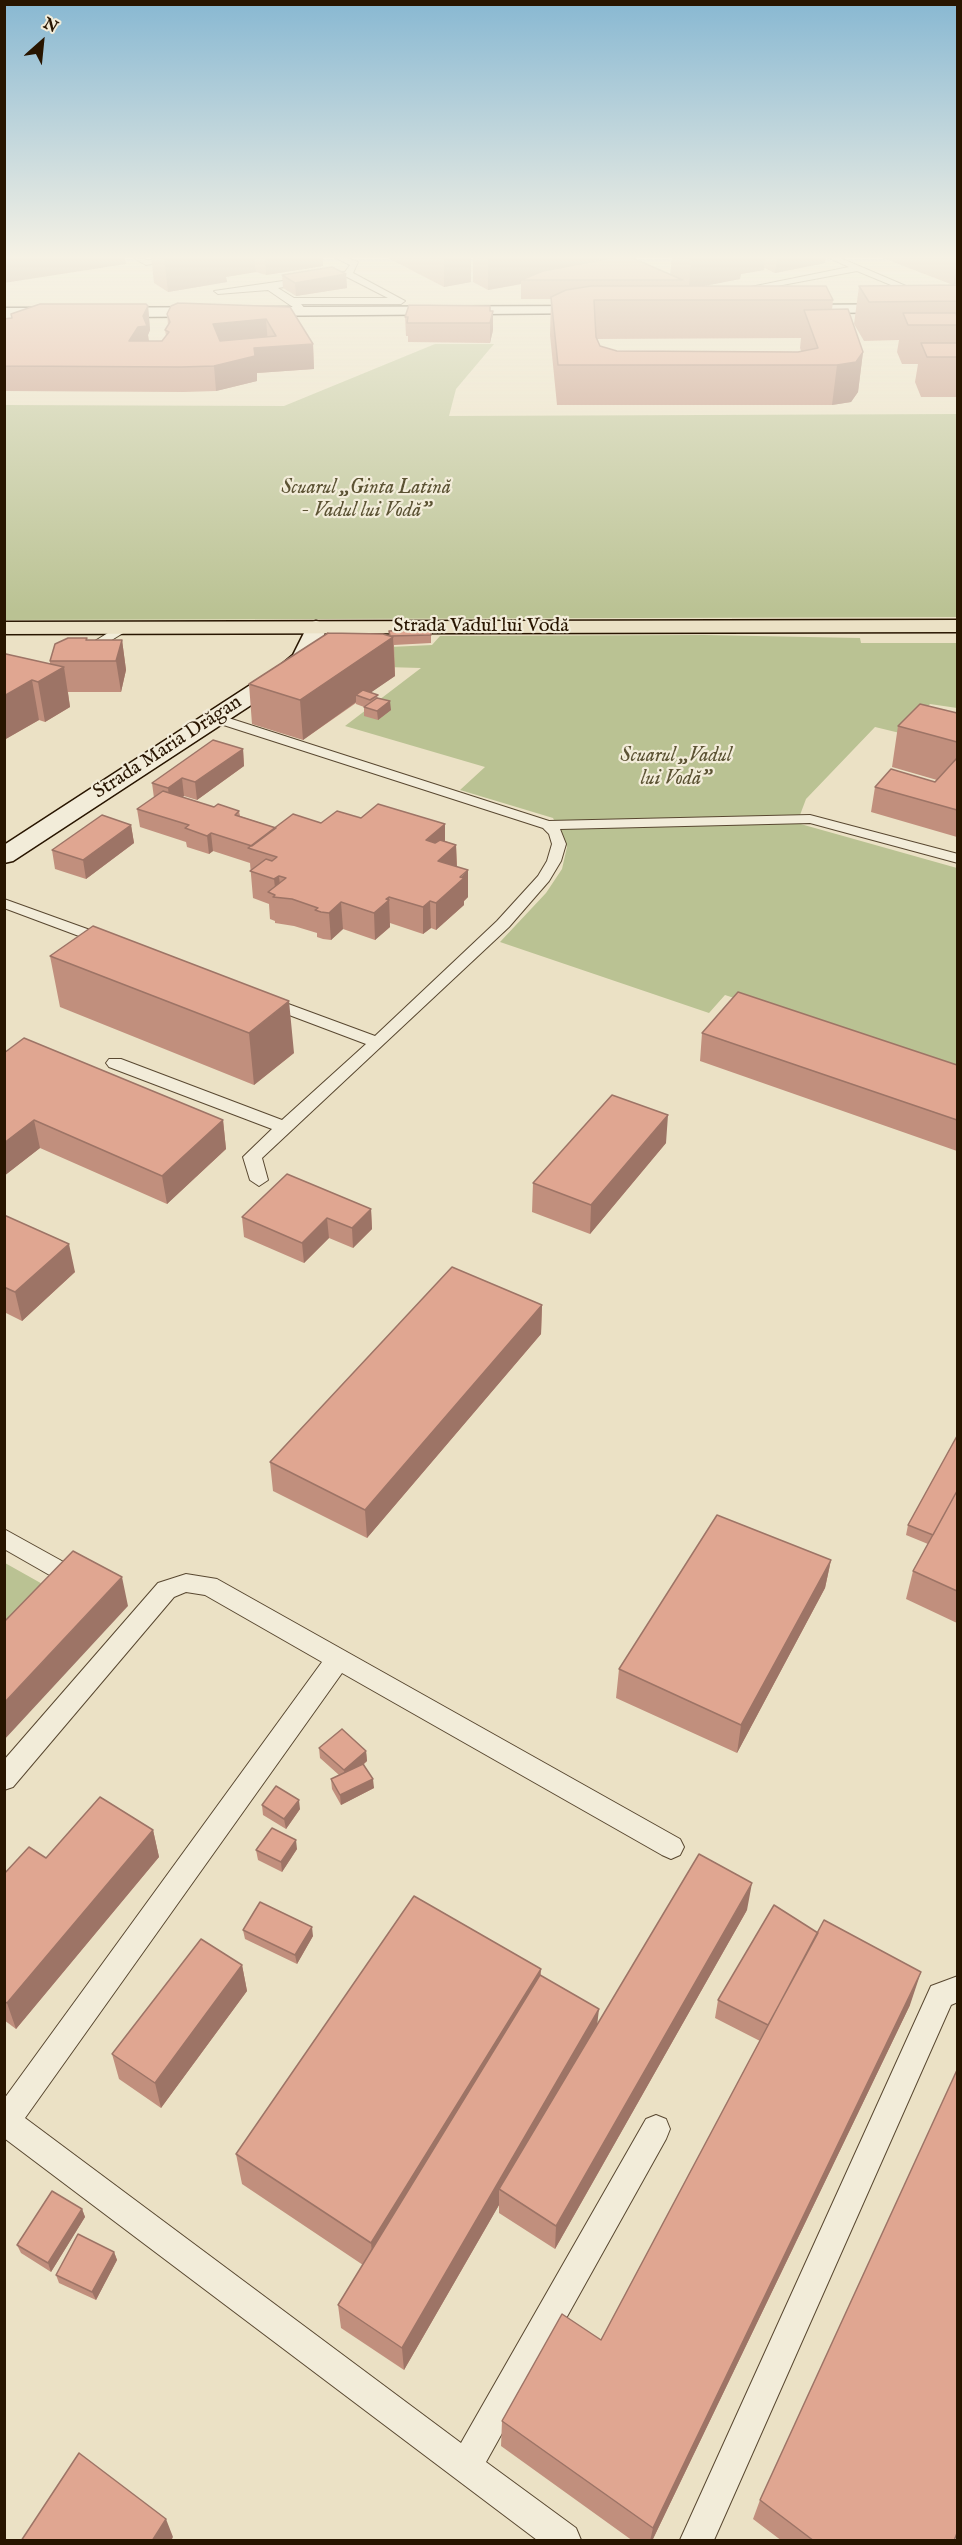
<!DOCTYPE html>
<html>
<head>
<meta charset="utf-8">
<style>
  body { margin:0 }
  #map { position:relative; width:962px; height:2545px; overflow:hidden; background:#ebe1c5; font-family:"IM FELL English",serif }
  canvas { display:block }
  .frame { position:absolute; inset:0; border:6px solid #281500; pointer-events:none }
  .north { position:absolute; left:12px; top:12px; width:60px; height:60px; -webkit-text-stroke:4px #f2ecd9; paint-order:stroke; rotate:27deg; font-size:16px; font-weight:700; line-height:24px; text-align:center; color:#281500 }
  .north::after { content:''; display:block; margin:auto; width:21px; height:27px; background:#281500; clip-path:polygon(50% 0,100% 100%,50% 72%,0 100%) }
</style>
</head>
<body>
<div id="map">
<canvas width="962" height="2545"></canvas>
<div class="frame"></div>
<div class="north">N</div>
</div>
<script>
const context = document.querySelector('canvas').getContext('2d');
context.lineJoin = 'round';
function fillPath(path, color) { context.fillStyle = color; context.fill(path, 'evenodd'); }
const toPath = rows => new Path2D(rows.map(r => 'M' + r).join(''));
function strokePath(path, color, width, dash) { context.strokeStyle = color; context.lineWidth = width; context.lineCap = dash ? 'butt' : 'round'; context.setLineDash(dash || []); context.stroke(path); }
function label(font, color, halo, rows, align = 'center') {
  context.font = font + ' "IM FELL English",serif'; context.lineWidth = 4.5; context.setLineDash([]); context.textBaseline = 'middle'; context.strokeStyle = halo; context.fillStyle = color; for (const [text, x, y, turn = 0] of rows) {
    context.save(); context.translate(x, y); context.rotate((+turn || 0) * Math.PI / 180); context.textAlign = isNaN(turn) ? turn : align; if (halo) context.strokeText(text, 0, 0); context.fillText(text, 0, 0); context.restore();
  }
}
const green = toPath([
  [435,344,494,344,456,389,449,416,957,414,957,617,5,620,5,405,284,406],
  [704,635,860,638,861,643,957,643,957,708,930,704,904,734,875,727,806,799,797,823,957,868,957,1072,725,995,709,1013,500,942,546,893,562,869,567,847,553,818,460,790,485,767,345,726,421,668,350,666,390,647,432,645,440,636],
  [5,1563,46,1586,5,1628]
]);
const lane = toPath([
  [132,257,147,260,191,257,146,265,132,257],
  [334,257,345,257,358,262,353,273,405,301,401,304,301,304,307,311,303,314,268,290,218,294,214,291,345,272,350,265,334,257],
  [347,277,388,298,294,298,278,288,347,277],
  [827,257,838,257,927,295,920,297,857,271,740,293,736,290,849,267,827,257],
  [124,623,128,624,128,630,84,657,76,657,74,654,124,623],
  [213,713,549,821,810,815,958,854,958,863,810,823,560,829,566,844,561,861,549,881,509,927,262,1158,268,1180,259,1186,250,1180,243,1157,272,1129,109,1067,106,1063,109,1059,121,1059,282,1120,366,1044,260,1004,258,1001,260,998,272,998,375,1036,497,921,538,876,547,861,552,844,549,834,543,828,208,720,208,714,213,713],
  [4,899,115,939,117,942,115,945,103,945,4,908,4,899],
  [4,1529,69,1565,72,1571,69,1577,61,1580,53,1577,4,1549,4,1529],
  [186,1574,217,1579,680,1839,684,1847,680,1855,671,1859,662,1855,342,1673,25,2118,461,2443,646,2119,656,2115,666,2119,670,2129,666,2139,486,2462,576,2528,581,2540,537,2540,4,2138,4,2099,322,1662,205,1595,186,1592,174,1597,13,1787,4,1790,4,1760,158,1583,186,1574],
  [958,1976,958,2002,951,2005,714,2540,680,2540,931,1986,958,1976]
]);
const secondary = toPath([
  [958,304,958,312,786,313,779,309,786,305,958,304],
  [594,306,601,310,599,313,4,318,4,308,594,306],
  [316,621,323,623,326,627,322,643,309,664,297,675,13,861,4,863,4,845,281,665,293,655,309,623,316,621]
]);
const primary = toPath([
  [958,620,958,632,4,634,4,622,958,620]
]);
const wall = toPath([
  [151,257,323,257,323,266,266,275,256,272,226,277,227,282,168,292,154,283],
  [386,257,471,257,471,282,444,287],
  [473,257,614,257,594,260,594,261,670,275,672,257,826,257,825,263,775,273,764,268,764,270,741,274,740,279,703,286,833,300,832,310,863,352,858,392,851,402,832,405,557,405,550,335,551,299,521,299,521,284,488,290,473,282],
  [801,338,800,348,801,351,798,352,617,351,600,346,597,339],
  [880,257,957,257,953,285],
  [346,274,347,288,296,296,283,288,282,275],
  [957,285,957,397,921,397,915,382,918,364,902,364,897,352,899,340,864,341,854,324,859,286],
  [148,306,150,330,148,335,149,341,162,341,166,336,165,330,168,325,167,314,290,307,313,344,314,369,257,373,257,381,216,391,184,392,4,391,4,319],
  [490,306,493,330,490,343,408,342,408,336,406,336,405,317],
  [431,635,431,643,394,645,395,676,371,692,378,698,391,710,378,720,364,716,364,707,356,704,356,703,303,740,252,724,249,684,390,636],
  [87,640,122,640,126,670,121,692,68,692,70,707,45,722,39,720,4,740,4,654,50,664,50,661],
  [957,713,957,837,871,812,875,787,935,782,937,780,892,767,898,726],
  [243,749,244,766,197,800,184,796,182,797,214,807,239,811,240,816,276,828,361,818,445,824,445,841,456,845,457,867,468,897,464,901,464,905,436,930,431,928,423,934,390,923,390,927,375,940,343,929,331,940,323,939,317,937,317,933,294,926,275,923,275,921,270,919,269,904,253,898,250,863,213,851,209,854,187,847,186,842,140,827,137,809,154,798,152,783],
  [131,825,134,843,86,879,55,869,52,850],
  [93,926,294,1053,254,1085,60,1007,50,956],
  [702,1033,957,1065,957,1151,700,1061],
  [4,1053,223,1120,226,1149,167,1204,40,1148,4,1176],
  [666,1143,590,1234,532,1212,533,1183],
  [371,1209,372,1229,353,1248,329,1238,304,1263,244,1237,242,1217],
  [4,1215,75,1272,22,1321,4,1312],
  [542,1305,541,1334,367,1538,273,1491,270,1462],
  [957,1436,957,1623,906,1599,913,1571,928,1544,906,1535,908,1525],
  [831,1560,825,1588,737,1753,616,1698,619,1669],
  [319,1748,366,1751,367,1761,364,1764,374,1788,341,1805,332,1789,331,1779,339,1775,320,1758],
  [262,1805,300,1809,286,1829,263,1815],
  [153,1830,159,1857,16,2029,4,2020,4,1874],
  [297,1849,282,1872,258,1860,256,1850],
  [747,1910,555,2249,499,2213,499,2205,404,2370,341,2328,338,2305,363,2265,242,2184,236,2154,540,1975,597,2025],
  [243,1930,313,1936,297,1964,245,1939],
  [242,1965,247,1991,161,2108,119,2079,112,2054],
  [718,2000,910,2005,652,2541,633,2541,501,2446,502,2421,601,2340,760,2041,715,2018],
  [82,2209,85,2217,51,2272,21,2253,17,2245],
  [114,2252,117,2260,96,2300,59,2283,56,2275],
  [760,2500,954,2541,782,2541,753,2519]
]);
const shadedWall = toPath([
  [4,257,125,257,126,264,4,283],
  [164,257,254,257,256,272,226,277,227,282,168,292],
  [265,257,323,257,323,266,266,275],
  [444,257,471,257,471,282,444,287],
  [488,257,614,257,594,260,594,271,521,280,521,284,488,290],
  [691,257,765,257,764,270,741,274,740,279,689,289],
  [777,257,826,257,825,263,775,273],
  [957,257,957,284,953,285],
  [346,274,347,288,296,296,295,283],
  [148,306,150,330,148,335,150,351,129,341],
  [493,311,493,330,490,343,490,323],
  [266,319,268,344,215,348,213,324],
  [313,344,314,369,257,373,257,381,216,391,214,366,254,348],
  [863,352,858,392,851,402,832,405,837,365],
  [393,637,395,676,363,698,356,695,356,702,303,740,300,700],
  [122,640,126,670,121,692,116,661],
  [64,667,70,707,45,722,38,682],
  [32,680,39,720,4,740,4,696],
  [390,701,391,710,378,720,377,711],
  [243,749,244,766,197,800,195,782],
  [182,778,184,796,170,806,168,788],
  [445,824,445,851,426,840],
  [131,825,134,843,86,879,83,860],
  [211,833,213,851,209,854,207,836],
  [456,845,457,871,438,861],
  [468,870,468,897,464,901,464,905,436,930,436,903],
  [279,876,281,897,276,897,274,879],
  [389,897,390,927,375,940,374,913,386,899],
  [430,901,431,928,423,934,423,907],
  [341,902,343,929,331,940,329,913],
  [289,1001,294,1053,254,1085,249,1033],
  [668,1115,666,1143,590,1234,591,1205],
  [34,1120,40,1148,4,1176,4,1143],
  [223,1120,226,1149,167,1204,162,1176],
  [371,1209,372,1229,353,1248,352,1228],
  [327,1218,329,1238,304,1263,302,1243],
  [69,1244,75,1272,22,1321,15,1292],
  [542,1305,541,1334,367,1538,365,1510],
  [831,1560,825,1588,737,1753,741,1725],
  [122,1577,128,1606,4,1740,4,1703],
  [366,1751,367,1761,345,1780,344,1770],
  [373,1779,374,1788,341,1805,340,1795],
  [299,1800,300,1809,286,1829,284,1819],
  [153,1830,159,1857,16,2029,7,2003],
  [296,1840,297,1849,282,1872,281,1862],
  [752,1883,747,1910,555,2249,556,2226],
  [312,1927,313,1936,297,1964,295,1955],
  [242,1965,247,1991,161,2108,155,2083],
  [541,1969,539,2001,374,2272,371,2243],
  [921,1972,910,2005,652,2541,650,2541,653,2528],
  [599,2009,596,2035,499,2189,499,2205,404,2370,402,2348],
  [82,2209,85,2217,51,2272,48,2263],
  [114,2252,117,2260,96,2300,92,2292],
  [166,2519,173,2537,171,2541,152,2541]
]);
const building = toPath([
  [617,257,630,257,683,280,521,280,543,271,617,257],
  [332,267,346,274,295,283,282,275,332,267],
  [957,285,957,301,869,302,859,286,957,285],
  [591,286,826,286,833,300,594,300,596,337,600,346,617,351,798,352,818,348,804,310,848,309,863,352,856,362,837,365,558,365,551,297,566,290,591,286],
  [178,303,290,307,313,344,254,348,255,356,214,366,181,367,4,366,4,319,12,318,11,314,40,304,146,304,148,306,143,316,147,326,138,327,129,341,162,341,169,332,165,330,170,322,167,314,171,306,178,303],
  [266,319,276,336,220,341,213,324,266,319],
  [409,305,490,306,490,311,493,311,490,323,407,323,408,317,405,317,409,305],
  [903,313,956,313,957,317,957,325,908,325,903,313],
  [921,343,957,343,957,357,927,357,921,343],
  [431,629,431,635,390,636,389,631,431,629],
  [328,633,383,634,393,637,300,700,249,684,328,633],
  [68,638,87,638,86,640,122,640,116,661,50,661,55,644,68,638],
  [4,654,6,654,64,667,38,682,32,680,4,696,4,654],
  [363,690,378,695,370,700,356,695,363,690],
  [377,698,390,701,377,711,364,707,377,698],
  [920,704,957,713,957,742,898,726,920,704],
  [213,740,243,749,195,782,182,778,168,788,152,783,213,740],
  [957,758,957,810,875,787,891,769,935,782,957,758],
  [163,791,214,807,218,804,239,811,235,815,276,828,252,846,211,833,207,836,185,828,189,825,137,809,163,791],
  [378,804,445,824,426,840,435,843,440,840,456,845,438,861,468,870,460,877,464,878,436,903,430,901,423,907,389,897,386,899,389,900,374,913,341,902,329,913,321,912,315,910,318,908,292,899,273,897,275,895,268,892,286,878,279,876,274,879,250,871,266,859,272,861,277,857,248,848,293,814,321,823,337,811,361,818,378,804],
  [102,815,131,825,83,860,52,850,102,815],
  [93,926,289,1001,249,1033,50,956,93,926],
  [738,992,957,1065,957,1120,702,1033,738,992],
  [24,1038,223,1120,162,1176,34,1120,4,1143,4,1053,24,1038],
  [612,1095,668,1115,591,1205,533,1183,612,1095],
  [287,1174,371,1209,352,1228,327,1218,302,1243,242,1217,287,1174],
  [4,1215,69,1244,15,1292,4,1287,4,1215],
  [452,1267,542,1305,365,1510,270,1462,452,1267],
  [957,1436,957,1491,933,1535,908,1525,957,1436],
  [957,1491,957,1591,913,1571,957,1491],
  [717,1515,831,1560,741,1725,619,1669,717,1515],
  [73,1551,122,1577,4,1703,4,1622,73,1551],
  [342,1729,366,1751,344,1770,319,1748,342,1729],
  [363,1764,373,1779,340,1795,331,1779,363,1764],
  [276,1786,299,1800,284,1819,262,1805,276,1786],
  [100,1797,153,1830,7,2003,4,2001,4,1874,29,1847,46,1858,100,1797],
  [272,1828,296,1840,281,1862,256,1850,272,1828],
  [699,1854,752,1883,556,2226,499,2189,699,1854],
  [414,1896,541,1969,371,2243,236,2154,414,1896],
  [260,1902,312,1927,295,1955,243,1930,260,1902],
  [774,1905,818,1933,768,2025,718,2000,774,1905],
  [824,1920,921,1972,653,2528,502,2421,562,2314,601,2340,824,1920],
  [201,1939,242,1965,155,2083,112,2054,201,1939],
  [540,1975,599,2009,402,2348,338,2305,540,1975],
  [957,2070,957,2533,954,2541,814,2541,760,2500,957,2070],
  [52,2191,82,2209,48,2263,17,2245,52,2191],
  [78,2234,114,2252,92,2292,56,2275,78,2234],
  [79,2453,166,2519,152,2541,21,2541,79,2453]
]);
const farParknames = [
  ["Scuarul „Ginta Latină",366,489],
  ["- Vadul lui Vodă”",366,512],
  ["Scuarul „Vadul",676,757],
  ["lui Vodă”",676,780]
];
const farStreetnames = [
  ["Strada Vadul lui Vodă",481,627],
  ["Strada Maria Drăgan",168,748,-33]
];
fillPath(green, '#bac293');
strokePath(lane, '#594831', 2);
strokePath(secondary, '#281500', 3);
strokePath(primary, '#281500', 3);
fillPath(lane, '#f2ecd9');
fillPath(secondary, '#f2ecd9');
fillPath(primary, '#ebe1c5');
fillPath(wall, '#c18f7d');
fillPath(shadedWall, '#9d7466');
fillPath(building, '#e0a691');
strokePath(building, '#9d7466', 1.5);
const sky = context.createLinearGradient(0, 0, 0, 613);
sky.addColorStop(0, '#88b8d2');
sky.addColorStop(0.42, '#f6f2e5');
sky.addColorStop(1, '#f6f2e500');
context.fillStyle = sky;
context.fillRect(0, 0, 962, 613);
label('italic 20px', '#5b5233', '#f2ecd9', farParknames);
label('20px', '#281500', '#f2ecd9', farStreetnames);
</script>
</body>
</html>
